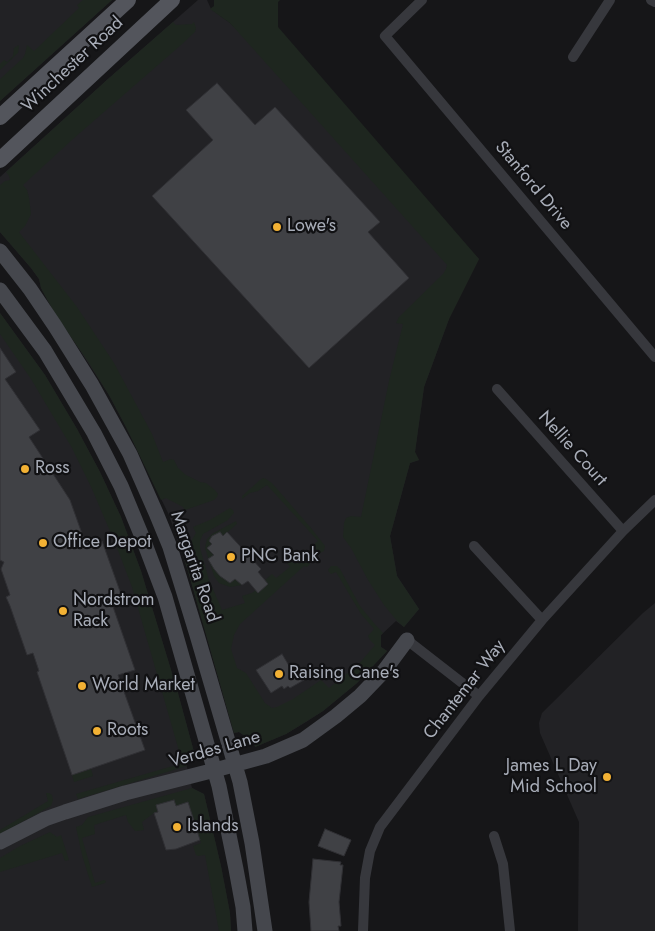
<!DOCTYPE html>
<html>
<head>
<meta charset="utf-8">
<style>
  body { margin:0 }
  canvas { display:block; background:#161618 }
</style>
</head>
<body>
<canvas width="655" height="931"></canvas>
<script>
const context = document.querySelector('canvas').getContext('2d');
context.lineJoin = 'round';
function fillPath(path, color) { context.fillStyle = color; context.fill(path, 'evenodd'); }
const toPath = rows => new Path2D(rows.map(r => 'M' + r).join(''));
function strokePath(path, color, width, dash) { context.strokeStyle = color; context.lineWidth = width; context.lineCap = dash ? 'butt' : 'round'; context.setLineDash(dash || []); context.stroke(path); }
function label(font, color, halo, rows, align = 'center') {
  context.font = font + ' Jost,sans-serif'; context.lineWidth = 4.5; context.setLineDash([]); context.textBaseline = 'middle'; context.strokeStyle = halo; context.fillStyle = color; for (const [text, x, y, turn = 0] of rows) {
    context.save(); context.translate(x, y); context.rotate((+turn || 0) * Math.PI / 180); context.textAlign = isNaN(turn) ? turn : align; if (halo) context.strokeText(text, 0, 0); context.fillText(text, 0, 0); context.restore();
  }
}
const built = toPath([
  [0,0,112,0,0,101],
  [198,0,207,0,211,9,230,23,479,259,449,319,424,387,415,452,419,460,410,463,390,536,397,576,419,609,404,627,396,621,381,635,381,647,387,651,357,683,323,711,306,722,286,734,255,747,254,742,239,732,234,733,188,571,169,515,126,427,109,395,48,301,41,288,39,279,31,268,0,232,0,177,108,79],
  [0,313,45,375,77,429,100,472,121,517,141,571,178,693,194,752,186,763,192,788,204,794,221,866,230,913,231,931,0,931],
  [655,603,655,931,578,931,579,822,540,733,539,723,542,713,643,613]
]);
const green = toPath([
  [83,0,112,0,0,101,0,79,23,58,25,54,27,45,34,51,79,8,77,5],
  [214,0,280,0,278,2,278,27,479,259,449,319,424,387,415,452,419,460,410,463,390,536,397,576,419,609,404,627,397,621,384,605,368,580,351,548,343,537,344,523,346,518,351,516,361,517,389,381,403,324,396,323,399,317,443,274,446,269,447,265,230,23,210,9,214,6],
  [173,22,176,25,192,24,194,22,196,28,195,32,181,45,73,139,23,185,27,190,29,198,31,214,25,226,19,232,77,307,114,363,152,434,163,462,171,459,174,460,178,468,186,475,200,482,206,483,215,490,218,494,217,497,214,500,185,510,183,507,166,498,161,500,126,427,109,395,87,360,55,314,41,288,39,279,31,268,0,232,0,185,5,181,10,180,9,176,6,172,108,79],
  [19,45,18,53,0,70,0,64,4,60,7,62,13,56,14,48],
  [0,313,45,375,77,429,100,472,121,517,141,571,178,693,194,752,186,763,187,766,78,799,76,794,173,766,179,763,181,758,132,587,116,545,92,489,72,448,31,379,0,334],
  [263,478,266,479,272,483,311,528,325,546,324,551,320,553,314,551,312,546,318,541,267,485,258,491,250,493,242,499,242,496,260,480],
  [230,508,233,510,234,513,232,515,228,520,203,534,200,541,200,548,209,580,222,610,245,603,242,596,252,593,256,590,258,593,268,584,265,580,272,574,276,578,290,567,287,563,290,560,293,563,298,559,295,556,297,554,304,557,309,562,310,564,307,567,304,566,249,616,240,624,234,635,231,649,237,668,246,673,265,703,272,708,277,707,293,699,321,680,329,688,358,665,375,645,370,640,368,636,374,629,361,614,336,572,331,574,329,572,328,570,331,566,337,566,340,569,360,606,373,622,383,633,381,635,381,647,387,651,357,683,323,711,286,734,255,747,254,742,239,732,234,733,188,571,182,552,186,550,196,533,193,527,210,520],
  [236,521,237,524,223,536,220,532,212,536,209,541,212,544,207,548,235,579,242,585,230,587,219,583,214,576,205,548,207,539,212,534],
  [91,769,93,776,74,782,72,775],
  [192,788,204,794,221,866,230,913,231,931,219,931,205,855,198,856,196,855,193,846,201,843,188,802,176,806,173,800,156,805,158,812,154,813,142,822,144,830,137,831,135,831,128,822,126,815,94,825,95,834,82,838,95,883,104,880,106,881,105,883,92,887,82,855,76,827,82,825,88,817],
  [46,793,49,793,52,795,53,800,51,806,0,834,0,830,48,801],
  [50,832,57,837,61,835,69,860,65,861,62,853,0,872,0,858,20,846]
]);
const building = toPath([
  [217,83,255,125,275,107,380,222,368,232,409,278,309,368,152,196,213,140,186,110,217,83],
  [0,348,16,372,5,379,40,430,29,437,70,500,86,545,102,541,122,597,111,601,135,670,118,675,145,750,72,775,37,672,39,671,33,653,27,655,10,606,6,597,10,595,1,569,4,562,0,560,0,348],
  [220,532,223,536,227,532,261,569,258,572,268,584,258,593,248,581,242,585,235,579,230,583,220,576,214,569,208,559,214,555,207,548,212,544,209,541,212,536,220,532],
  [282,654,291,669,295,667,304,680,290,688,288,686,284,689,282,686,271,693,256,670,282,654],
  [174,800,176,806,188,802,200,840,176,849,166,850,154,813,158,812,156,805,174,800],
  [325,829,351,840,344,856,318,846,325,829],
  [313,859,341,862,340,865,343,865,339,902,341,926,338,926,339,931,311,931,309,902,313,859]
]);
const street = toPath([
  [422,0,385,36,655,357],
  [651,0,655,2],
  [573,57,610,0],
  [497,389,623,531],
  [474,546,542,620],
  [407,640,479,696],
  [494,836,503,864,510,931],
  [363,931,365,878,370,851,380,827,479,696,542,620,623,531,655,500]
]);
const secondary = toPath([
  [0,251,30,289,55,326,92,385,130,454,156,513,170,547,197,635,240,782,252,843,265,931],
  [0,290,45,351,94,433,121,486,143,539,165,597,219,786,236,869,243,907,245,931],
  [0,842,45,819,65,812,125,793,215,770,266,756,303,740,336,716,360,696,384,671,407,640]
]);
const primary = toPath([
  [0,117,128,0],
  [0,160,172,0]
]);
const markers = [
  [277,227,5,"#f2b134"],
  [25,469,5,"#f2b134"],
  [43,543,5,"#f2b134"],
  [231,557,5,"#f2b134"],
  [63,611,5,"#f2b134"],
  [279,674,5,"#f2b134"],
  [82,686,5,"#f2b134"],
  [97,731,5,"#f2b134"],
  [607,777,5,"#f2b134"],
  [177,827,5,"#f2b134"]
];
const streetNames = [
  ["Winchester Road",73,65,-43],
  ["Stanford Drive",533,186,50],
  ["Nellie Court",572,449,48],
  ["Margarita Road",194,567,71],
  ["Chantemar Way",465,690,-52],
  ["Verdes Lane",215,750,-16]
];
const poiNames = [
  ["Lowe's",287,227],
  ["Ross",35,469],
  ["Office Depot",53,543],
  ["PNC Bank",241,557],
  ["Nordstrom",73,601],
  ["Rack",73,622],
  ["Raising Cane's",289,674],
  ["World Market",92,686],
  ["Roots",107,731],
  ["James L Day",597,767,"right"],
  ["Mid School",597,788,"right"],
  ["Islands",187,827]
];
fillPath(built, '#222225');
fillPath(green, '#1e261f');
fillPath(building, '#404145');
strokePath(building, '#303034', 1);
strokePath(street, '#37383d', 10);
strokePath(secondary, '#45474d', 15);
strokePath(primary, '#53555c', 16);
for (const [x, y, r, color] of markers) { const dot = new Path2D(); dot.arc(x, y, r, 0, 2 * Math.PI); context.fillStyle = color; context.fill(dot); strokePath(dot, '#111113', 2); }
label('18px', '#a8adb8', '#111113', streetNames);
label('18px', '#a8adb8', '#111113', poiNames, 'left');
</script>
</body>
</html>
